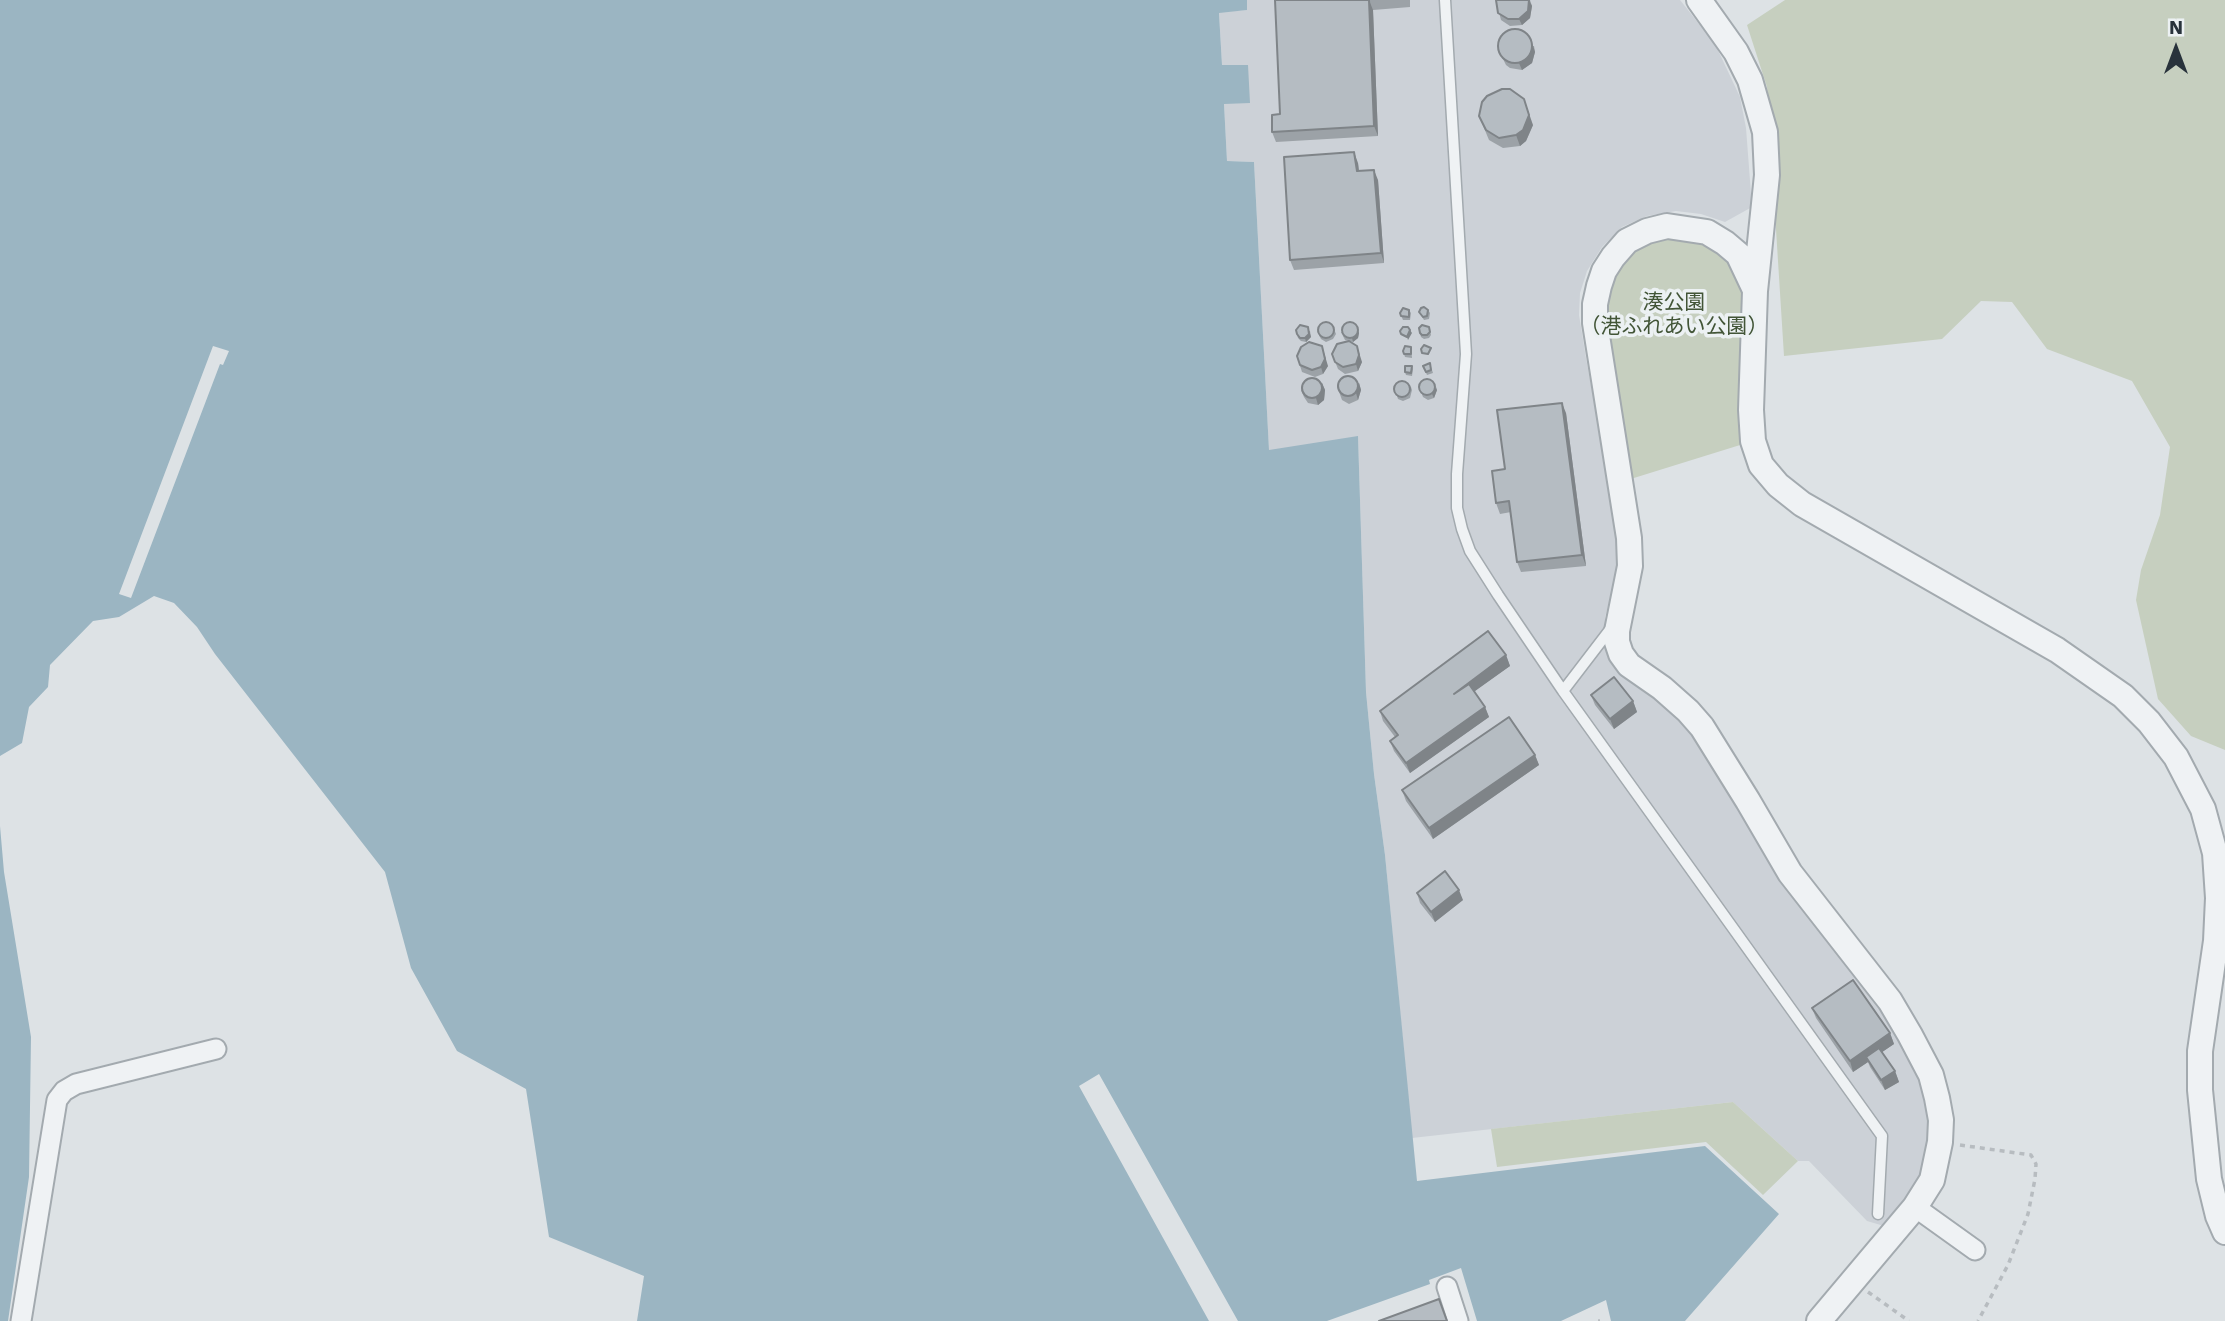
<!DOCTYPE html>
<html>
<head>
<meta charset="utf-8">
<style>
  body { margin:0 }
  #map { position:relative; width:2225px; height:1321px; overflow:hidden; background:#dde2e5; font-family:"Work Sans",sans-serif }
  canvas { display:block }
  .north { position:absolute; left:2141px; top:14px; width:70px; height:70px; -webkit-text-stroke:5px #ecf1f3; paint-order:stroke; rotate:0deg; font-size:19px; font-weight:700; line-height:28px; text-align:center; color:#28323b }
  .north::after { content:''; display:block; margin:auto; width:24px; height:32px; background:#28323b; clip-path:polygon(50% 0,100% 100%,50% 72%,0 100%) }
</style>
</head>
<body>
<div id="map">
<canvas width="2225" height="1321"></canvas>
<div class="north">N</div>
</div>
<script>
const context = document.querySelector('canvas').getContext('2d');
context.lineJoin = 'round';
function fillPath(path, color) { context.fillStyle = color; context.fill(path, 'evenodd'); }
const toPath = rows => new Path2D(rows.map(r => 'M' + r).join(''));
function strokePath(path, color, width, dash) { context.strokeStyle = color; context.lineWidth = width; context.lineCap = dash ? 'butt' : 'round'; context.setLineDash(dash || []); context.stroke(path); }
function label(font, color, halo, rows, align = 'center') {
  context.font = font + ' "Work Sans","Noto Sans JP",sans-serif'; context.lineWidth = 7; context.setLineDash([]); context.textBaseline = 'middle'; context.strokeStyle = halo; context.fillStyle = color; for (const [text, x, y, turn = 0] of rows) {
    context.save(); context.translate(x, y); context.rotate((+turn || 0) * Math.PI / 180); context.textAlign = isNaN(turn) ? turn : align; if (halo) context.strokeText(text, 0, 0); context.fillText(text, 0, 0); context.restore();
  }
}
const built = toPath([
  [1247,0,1680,0,1715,44,1740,97,1746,128,1752,207,1725,222,1701,214,1676,211,1647,216,1622,227,1602,247,1587,271,1580,293,1579,315,1586,358,1620,544,1620,564,1605,617,1605,643,1611,662,1696,731,1898,1032,1926,1089,1930,1104,1929,1159,1914,1191,1884,1226,1867,1221,1809,1161,1798,1161,1733,1102,1412,1138,1385,855,1374,774,1366,692,1358,437,1269,451,1254,162,1227,161,1224,104,1247,65,1222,65,1219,12,1247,10]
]);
const green = toPath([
  [1785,0,2225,0,2225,750,2191,736,2158,699,2136,600,2141,570,2160,515,2170,447,2132,381,2047,349,2012,302,1981,301,1942,339,1784,356,1767,87,1747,25],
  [1687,228,1745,266,1753,441,1621,482,1595,323,1613,257],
  [1733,1102,1798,1161,1763,1195,1706,1142,1497,1167,1491,1129]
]);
const water = toPath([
  [0,0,1247,0,1247,10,1219,13,1222,65,1248,65,1250,103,1224,104,1227,161,1254,162,1269,450,1358,436,1366,692,1374,774,1385,855,1417,1181,1705,1146,1779,1214,1685,1321,1611,1321,1606,1300,1561,1321,1477,1321,1461,1268,1429,1280,1430,1284,1327,1321,1238,1321,1099,1074,1079,1086,1209,1321,637,1321,644,1276,549,1237,526,1089,457,1051,411,968,385,872,215,654,197,627,174,603,154,596,119,617,93,621,50,665,48,687,29,707,22,743,0,756],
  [0,826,4,872,31,1037,29,1177,8,1321,0,1321]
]);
const pier = toPath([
  [213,346,229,351,223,365,220,364,131,598,119,594]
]);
const path = toPath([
  [1960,1145,2031,1155,2036,1164,2035,1179,2028,1214,2008,1265,1978,1321],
  [1868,1292,1909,1321],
  [1598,1321,1600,1321]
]);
const service = toPath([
  [1445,0,1466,354,1457,474,1457,508,1462,529,1470,551,1498,595,1563,691,1882,1136,1878,1214],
  [1563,691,1612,627]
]);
const minor = toPath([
  [1915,1207,1975,1250],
  [1447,1287,1458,1321],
  [21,1321,57,1100,64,1091,76,1084,216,1049]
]);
const tertiary = toPath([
  [1699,0,1736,52,1750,80,1765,132,1767,175,1755,291,1751,410,1753,441,1761,465,1778,485,1802,504,2057,650,2123,696,2149,722,2176,757,2203,809,2215,853,2218,898,2216,941,2200,1051,2200,1090,2209,1179,2218,1216,2225,1232],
  [1755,290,1738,254,1725,243,1707,232,1667,226,1647,231,1627,241,1613,257,1604,271,1599,286,1595,304,1595,323,1629,538,1630,566,1617,631,1617,642,1621,654,1629,665,1662,688,1688,711,1702,727,1748,801,1790,873,1890,1001,1910,1035,1931,1075,1937,1098,1941,1120,1940,1142,1932,1180,1915,1207,1819,1321]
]);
const wall = toPath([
  [1275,0,1410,0,1410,7,1373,10,1378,136,1276,142,1272,132,1280,114],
  [1496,0,1530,0,1532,6,1530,18,1522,25,1510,26,1501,20],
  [1534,46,1535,52,1532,63,1522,70,1510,68,1506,65,1498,49],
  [1479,116,1533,125,1526,141,1520,146,1503,148,1489,140],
  [1358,163,1359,171,1378,180,1384,263,1294,270,1290,260],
  [1409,310,1411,313,1410,320,1403,320,1400,313],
  [1428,310,1430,313,1429,319,1424,320,1419,312],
  [1429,327,1431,335,1429,338,1424,339,1421,337,1420,333],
  [1334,329,1336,334,1333,339,1326,342,1321,339,1317,331],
  [1310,331,1311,337,1306,342,1301,341,1298,338,1297,334],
  [1341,332,1359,333,1358,338,1353,342,1345,340],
  [1411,347,1412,358,1405,357,1403,351],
  [1332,354,1362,362,1358,371,1345,374,1338,369],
  [1297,356,1328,366,1323,374,1315,377,1302,372],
  [1412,366,1413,369,1412,376,1406,375,1405,372],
  [1423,366,1431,367,1433,373,1427,375],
  [1322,383,1325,390,1324,400,1318,405,1308,403,1304,397,1301,390],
  [1359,383,1361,390,1358,400,1349,404,1342,400,1337,386],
  [1394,387,1411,387,1412,390,1410,398,1403,401,1398,399],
  [1419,387,1437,390,1434,398,1428,400,1423,397],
  [1566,413,1586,566,1521,572,1517,562,1511,512,1500,514,1496,503,1505,469],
  [1506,655,1510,666,1474,691,1485,707,1489,717,1410,773,1394,751,1390,741,1395,737,1383,721,1380,711],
  [1591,695,1633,701,1637,712,1614,729,1595,705],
  [1535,755,1539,765,1433,839,1406,801,1402,790],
  [1417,893,1463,900,1435,922,1420,903],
  [1812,1008,1890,1033,1894,1044,1882,1052,1895,1071,1899,1082,1885,1090,1870,1067,1868,1062,1853,1072,1816,1018]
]);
const shadedWall = toPath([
  [1369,0,1373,10,1378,136,1374,126],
  [1529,0,1532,6,1530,18,1522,25,1519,19],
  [1531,39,1535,52,1532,63,1522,70,1519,63],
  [1524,99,1533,125,1526,141,1520,146,1516,135],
  [1354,152,1358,163,1360,181,1357,171],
  [1374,170,1378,180,1384,263,1381,253],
  [1308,327,1311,337,1306,342,1305,338],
  [1358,329,1359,333,1358,338,1353,342,1352,338],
  [1410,330,1412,333,1408,340,1407,337],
  [1322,346,1328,366,1323,374,1321,367],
  [1357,346,1362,362,1358,371,1356,364],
  [1322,383,1325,390,1324,400,1318,405,1316,398],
  [1359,383,1361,390,1358,400,1356,393],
  [1436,387,1437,390,1434,398,1432,394],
  [1562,403,1566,413,1586,566,1582,555],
  [1506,655,1510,666,1457,704,1454,694],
  [1633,701,1637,712,1614,729,1610,719],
  [1485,707,1489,717,1410,773,1406,763],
  [1535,755,1539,765,1433,839,1429,828],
  [1459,890,1463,900,1435,922,1431,912],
  [1890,1033,1894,1044,1869,1061,1866,1057,1868,1062,1853,1072,1850,1061],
  [1895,1071,1899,1082,1885,1090,1881,1080]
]);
const building = toPath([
  [1275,0,1369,0,1374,126,1272,132,1272,115,1280,114,1275,0],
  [1496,0,1529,0,1528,11,1519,19,1508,19,1498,13,1496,0],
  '1498 46a17 17 0 1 1 34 0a17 17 0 1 1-34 0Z',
  [1502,89,1510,89,1524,99,1529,115,1523,130,1516,135,1499,138,1486,130,1479,116,1482,102,1487,96,1502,89],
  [1354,152,1357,171,1374,170,1381,253,1290,260,1284,157,1354,152],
  [1424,307,1428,310,1427,316,1423,317,1419,312,1421,308,1424,307],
  [1403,308,1409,310,1409,317,1401,316,1400,313,1403,308],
  '1342 330a8 8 0 1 1 16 0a8 8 0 1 1-16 0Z',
  '1318 330a8 8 0 1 1 16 0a8 8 0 1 1-16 0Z',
  [1300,325,1308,327,1309,334,1305,338,1300,338,1297,334,1296,330,1300,325],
  [1422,325,1429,327,1430,332,1427,335,1422,335,1420,333,1419,328,1422,325],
  [1403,327,1408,327,1410,330,1407,337,1401,334,1400,331,1403,327],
  [1349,341,1357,346,1359,355,1356,364,1343,367,1335,362,1332,354,1337,344,1349,341],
  [1309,342,1322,346,1325,359,1321,367,1312,370,1300,365,1297,356,1301,347,1309,342],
  [1424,345,1431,348,1428,354,1422,353,1421,349,1424,345],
  [1405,346,1411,347,1411,354,1404,354,1403,351,1405,346],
  [1430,363,1431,370,1426,372,1423,366,1430,363],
  [1405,366,1412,366,1411,373,1405,372,1405,366],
  '1338 386a10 10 0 1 1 20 0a10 10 0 1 1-20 0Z',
  '1302 388a10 10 0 1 1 20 0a10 10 0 1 1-20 0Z',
  '1419 387a8 8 0 1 1 16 0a8 8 0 1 1-16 0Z',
  '1394 389a8 8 0 1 1 16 0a8 8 0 1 1-16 0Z',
  [1562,403,1582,555,1517,562,1509,501,1496,503,1492,471,1505,469,1497,410,1562,403],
  [1488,631,1506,655,1454,694,1469,684,1485,707,1406,763,1390,741,1398,735,1380,711,1488,631],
  [1614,677,1633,701,1610,719,1591,695,1614,677],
  [1509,717,1535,755,1429,828,1402,790,1509,717],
  [1445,871,1459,890,1431,912,1417,893,1445,871],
  [1853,980,1890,1033,1850,1061,1812,1008,1853,980],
  [1879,1048,1895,1071,1881,1080,1866,1057,1879,1048],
  [1439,1299,1447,1321,1379,1321,1439,1299]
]);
const parkNames = [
  ["湊公園",1674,303],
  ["（港ふれあい公園）",1674,327]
];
fillPath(built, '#ccd1d7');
fillPath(green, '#c6cfbf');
fillPath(water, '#9bb5c2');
fillPath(pier, '#dde2e5');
strokePath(service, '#a3aaaf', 13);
strokePath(minor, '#a3aaaf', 23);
strokePath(tertiary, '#a3aaaf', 28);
strokePath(path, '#b7bcc0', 3.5, [5, 5]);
strokePath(service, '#eff2f4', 10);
strokePath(minor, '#eff2f4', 19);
strokePath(tertiary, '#eff2f4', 24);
fillPath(wall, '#9ca2a7');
fillPath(shadedWall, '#7f8488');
fillPath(building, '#b5bcc2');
strokePath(building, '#7f8488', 2);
label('21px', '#425537', '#ecf1f3', parkNames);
</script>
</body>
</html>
